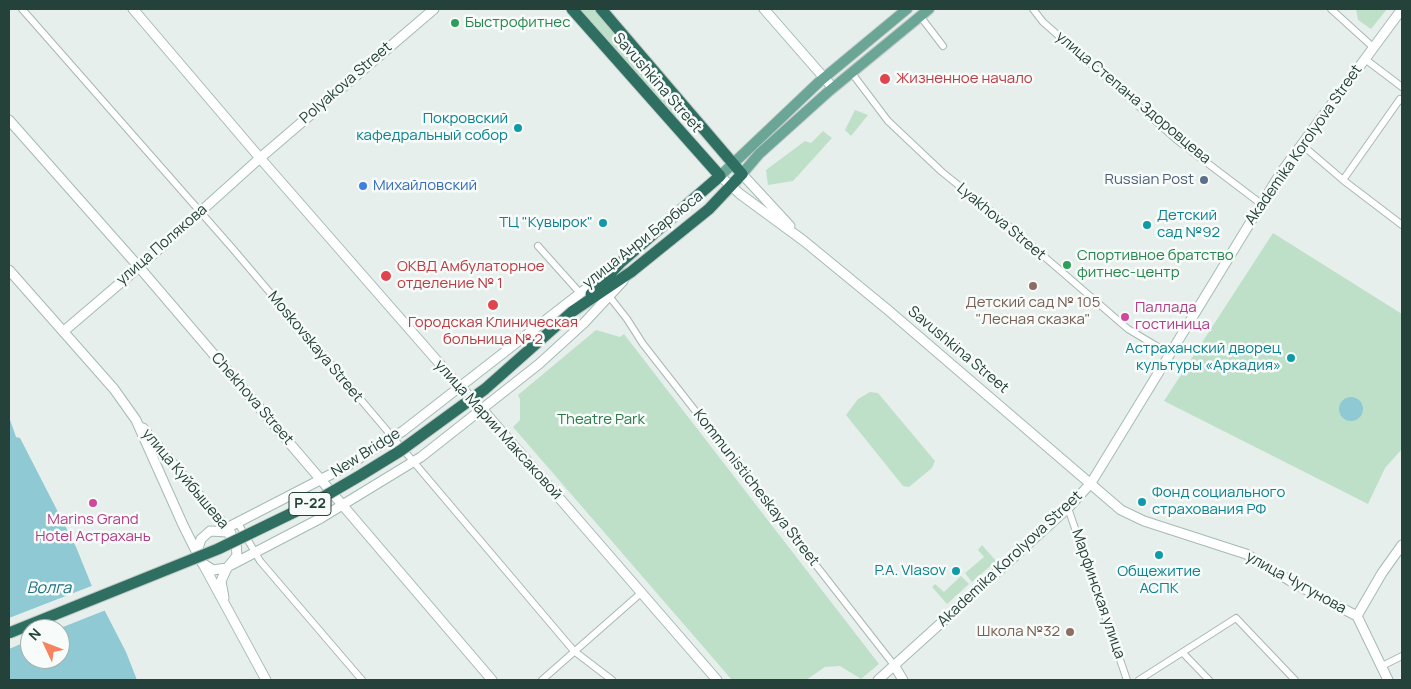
<!DOCTYPE html>
<html>
<head>
<meta charset="utf-8">
<style>
  body { margin:0 }
  #map { position:relative; width:1411px; height:689px; overflow:hidden; background:#e6efeb; font-family:Manrope,sans-serif }
  canvas { display:block }
  .frame { position:absolute; inset:0; border:10px solid #24423a; pointer-events:none }
  .north { position:absolute; left:20px; top:619px; width:50px; height:50px; box-sizing:border-box; background:#f7fbf9; border:1px solid #a3b1ad; border-radius:50%; rotate:313deg; font-size:14px; font-weight:700; line-height:20px; text-align:center; color:#24423a }
  .north::after { content:''; display:block; margin:auto; width:18px; height:22px; background:#f4845f; clip-path:polygon(50% 0,100% 100%,50% 72%,0 100%) }
</style>
</head>
<body>
<div id="map">
<canvas width="1411" height="689"></canvas>
<div class="frame"></div>
<div class="north">N</div>
</div>
<script>
const context = document.querySelector('canvas').getContext('2d');
context.lineJoin = 'round';
function fillPath(path, color) { context.fillStyle = color; context.fill(path, 'evenodd'); }
const toPath = rows => new Path2D(rows.map(r => 'M' + r).join(''));
function strokePath(path, color, width, dash) { context.strokeStyle = color; context.lineWidth = width; context.lineCap = dash ? 'butt' : 'round'; context.setLineDash(dash || []); context.stroke(path); }
function label(font, color, halo, rows, align = 'center') {
  context.font = font + ' Manrope,sans-serif'; context.lineWidth = 5; context.setLineDash([]); context.textBaseline = 'middle'; context.strokeStyle = halo; context.fillStyle = color; for (const [text, x, y, turn = 0] of rows) {
    context.save(); context.translate(x, y); context.rotate((+turn || 0) * Math.PI / 180); context.textAlign = isNaN(turn) ? turn : align; if (halo) context.strokeText(text, 0, 0); context.fillText(text, 0, 0); context.restore();
  }
}
const green = toPath([
  [572,9,601,9,686,107,669,121],
  [1356,9,1387,9,1371,29,1358,20],
  [855,110,868,115,851,136,845,130],
  [823,131,832,138,793,181,768,185,766,170,805,141,811,143],
  [1273,233,1402,314,1402,449,1385,468,1368,504,1164,401],
  [596,330,620,337,624,334,879,664,861,679,840,666,825,667,806,680,732,680,513,427,520,420,520,399,518,395],
  [870,392,878,393,935,461,932,468,909,487,903,486,846,415,858,399],
  [982,545,996,561,972,582,965,573,984,557,978,550],
  [961,576,969,584,947,604,932,587,935,584,944,592]
]);
const water = toPath([
  '1339 409a12 12 0 1 1 24 0a12 12 0 1 1-24 0Z',
  [9,417,16,437,20,438,76,547,91,584,126,652,137,680,9,680],
  [30,629,60,629,60,659,30,659]
]);
const pier = toPath([
  [94,585,106,610,58,629,30,629,30,640,9,649,9,618]
]);
const street = toPath([
  [22,9,233,249,574,651,612,680],
  [1033,9,1043,22,1177,140,1260,203],
  [1331,9,1374,48],
  [920,16,943,46],
  [1365,59,1402,87],
  [851,72,888,121,942,172,1003,221,1128,329,1168,353],
  [1301,144,1343,180,1402,225],
  [1343,180,1400,99,1402,101],
  [538,246,580,293],
  [609,296,627,319,643,344,894,665],
  [1068,508,1127,680],
  [238,523,260,561,362,680],
  [1183,653,1209,680],
  [1382,666,1402,656],
  [542,680,641,593],
  [1139,680,1236,618,1295,680]
]);
const secondary = toPath([
  [133,9,260,158,460,387,483,410,717,680],
  [764,9,833,88],
  [9,120,139,267,492,680],
  [742,174,790,226],
  [720,176,740,194,804,241,888,310,1121,510,1144,521,1246,554,1297,585,1357,616,1388,680],
  [9,270,114,389,136,420,183,525,202,563,213,570,227,568,237,556,236,542,227,532,210,531,201,539,197,551,199,557],
  [64,331,139,267,260,158,434,9],
  [143,428,231,533],
  [223,530,347,466,403,431,601,277],
  [203,564,266,680],
  [231,565,321,518,421,457,539,364,584,323,623,281],
  [224,598,221,581,227,568],
  [1357,616,1382,573,1402,545],
  [894,665,903,680],
  [878,680,1068,508,1091,483,1280,174,1402,9]
]);
const primary = toPath([
  [742,174,759,154,828,92,929,9],
  [720,176,819,82,907,9]
]);
const highway = toPath([
  [572,9,720,176,621,262,591,294],
  [573,311,631,272,709,209,742,174,601,9]
]);
const highwayBridge = toPath([
  [9,633,218,549,313,503,361,475,400,451,485,389,573,311]
]);
const markers = [
  [455,23,5,"#2e9e5b"],
  [885,79,6,"#e0444e"],
  [518,128,5,"#0f9aa8"],
  [1204,180,5,"#5c6f8a"],
  [363,186,5,"#3f7fe0"],
  [603,223,5,"#0f9aa8"],
  [1147,225,5,"#0f9aa8"],
  [1067,265,5,"#2e9e5b"],
  [386,276,6,"#e0444e"],
  [1033,286,5,"#8d6e63"],
  [493,305,6,"#e0444e"],
  [1125,317,5,"#d1479c"],
  [1291,358,5,"#0f9aa8"],
  [1142,502,5,"#0f9aa8"],
  [93,503,5,"#d1479c"],
  [1159,555,5,"#0f9aa8"],
  [956,571,5,"#0f9aa8"],
  [1070,632,5,"#8d6e63"]
];
const shields = [
  [310,504,42]
];
const shieldNames = [
  ["Р-22",310,504]
];
const leisureNames = [
  ["Быстрофитнес",465,23],
  ["Спортивное братство",1077,256],
  ["фитнес-центр",1077,273]
];
const healthNames = [
  ["Жизненное начало",896,79],
  ["ОКВД Амбулаторное",397,267],
  ["отделение № 1",397,284],
  ["Городская Клиническая",493,323,"center"],
  ["больница № 2",493,340,"center"]
];
const streetNames = [
  ["Polyakova Street",346,83,-41],
  ["Savushkina Street",657,83,49],
  ["улица Степана Здоровцева",1133,98,40],
  ["Akademika Korolyova Street",1304,145,-55],
  ["Lyakhova Street",1001,222,40],
  ["улица Анри Барбюса",643,240,-38],
  ["улица Полякова",162,245,-41],
  ["Moskovskaya Street",315,347,50],
  ["Savushkina Street",958,350,40],
  ["Chekhova Street",252,399,49],
  ["улица Марии Максаковой",498,430,48],
  ["New Bridge",366,453,-32],
  ["улица Куйбышева",185,479,50],
  ["Kommunisticheskaya Street",756,488,52],
  ["Akademika Korolyova Street",1010,559,-43],
  ["улица Чугунова",1296,583,29],
  ["Марфинская улица",1098,594,71]
];
const cultureNames = [
  ["Покровский",508,119],
  ["кафедральный собор",508,136],
  ["Детский",1157,216,"left"],
  ["сад №92",1157,233,"left"],
  ["ТЦ \"Кувырок\"",593,223],
  ["Астраханский дворец",1281,349],
  ["культуры «Аркадия»",1281,366],
  ["Фонд социального",1152,493,"left"],
  ["страхования РФ",1152,510,"left"],
  ["P.A. Vlasov",946,571],
  ["Общежитие",1159,572,"center"],
  ["АСПК",1159,589,"center"]
];
const serviceNames = [
  ["Russian Post",1194,180]
];
const shopNames = [
  ["Михайловский",373,186]
];
const educationNames = [
  ["Детский сад № 105",1033,303],
  ["\"Лесная сказка\"",1033,320],
  ["Школа №32",1060,632,"right"]
];
const hotelNames = [
  ["Паллада",1135,308],
  ["гостиница",1135,325],
  ["Marins Grand",93,520,"center"],
  ["Hotel Астрахань",93,537,"center"]
];
const parkNames = [
  ["Theatre Park",601,420]
];
const waterNames = [
  ["Волга",49,589]
];
fillPath(green, '#bfe0c8');
fillPath(water, '#8ec9d4');
fillPath(pier, '#e6efeb');
strokePath(street, '#a8b8b2', 8);
strokePath(secondary, '#a4bbb3', 11);
strokePath(primary, '#c2cac8', 12);
strokePath(highway, '#c2cac8', 13);
strokePath(street, '#fff', 6);
strokePath(secondary, '#fff', 9);
strokePath(primary, '#6aa596', 10);
strokePath(highway, '#2f6f62', 11);
strokePath(highwayBridge, '#c2cac8', 13, []);
strokePath(highwayBridge, '#2f6f62', 11);
for (const [x, y, r, color] of markers) { const dot = new Path2D(); dot.arc(x, y, r, 0, 2 * Math.PI); context.fillStyle = color; context.fill(dot); strokePath(dot, '#f7fbf9', 2); }
for (const [x, y, w] of shields) { const box = new Path2D(); box.roundRect(x - w / 2, y - 11.5, w, 23, 4); context.fillStyle = '#f7fbf9'; context.fill(box); strokePath(box, '#24423a', 1); }
label('bold 14px', '#24423a', null, shieldNames);
label('15px', '#27864d', '#f7fbf9', leisureNames, 'left');
label('15px', '#be3a42', '#f7fbf9', healthNames, 'left');
label('15px', '#24423a', '#f7fbf9', streetNames);
label('15px', '#0d838f', '#f7fbf9', cultureNames, 'right');
label('15px', '#4e5e75', '#f7fbf9', serviceNames, 'right');
label('15px', '#366cbe', '#f7fbf9', shopNames, 'left');
label('15px', '#785e54', '#f7fbf9', educationNames);
label('15px', '#b23c85', '#f7fbf9', hotelNames, 'left');
label('15px', '#2d7a4b', '#f7fbf9', parkNames);
label('italic 16px', '#1c6f80', '#f7fbf9', waterNames);
</script>
</body>
</html>
